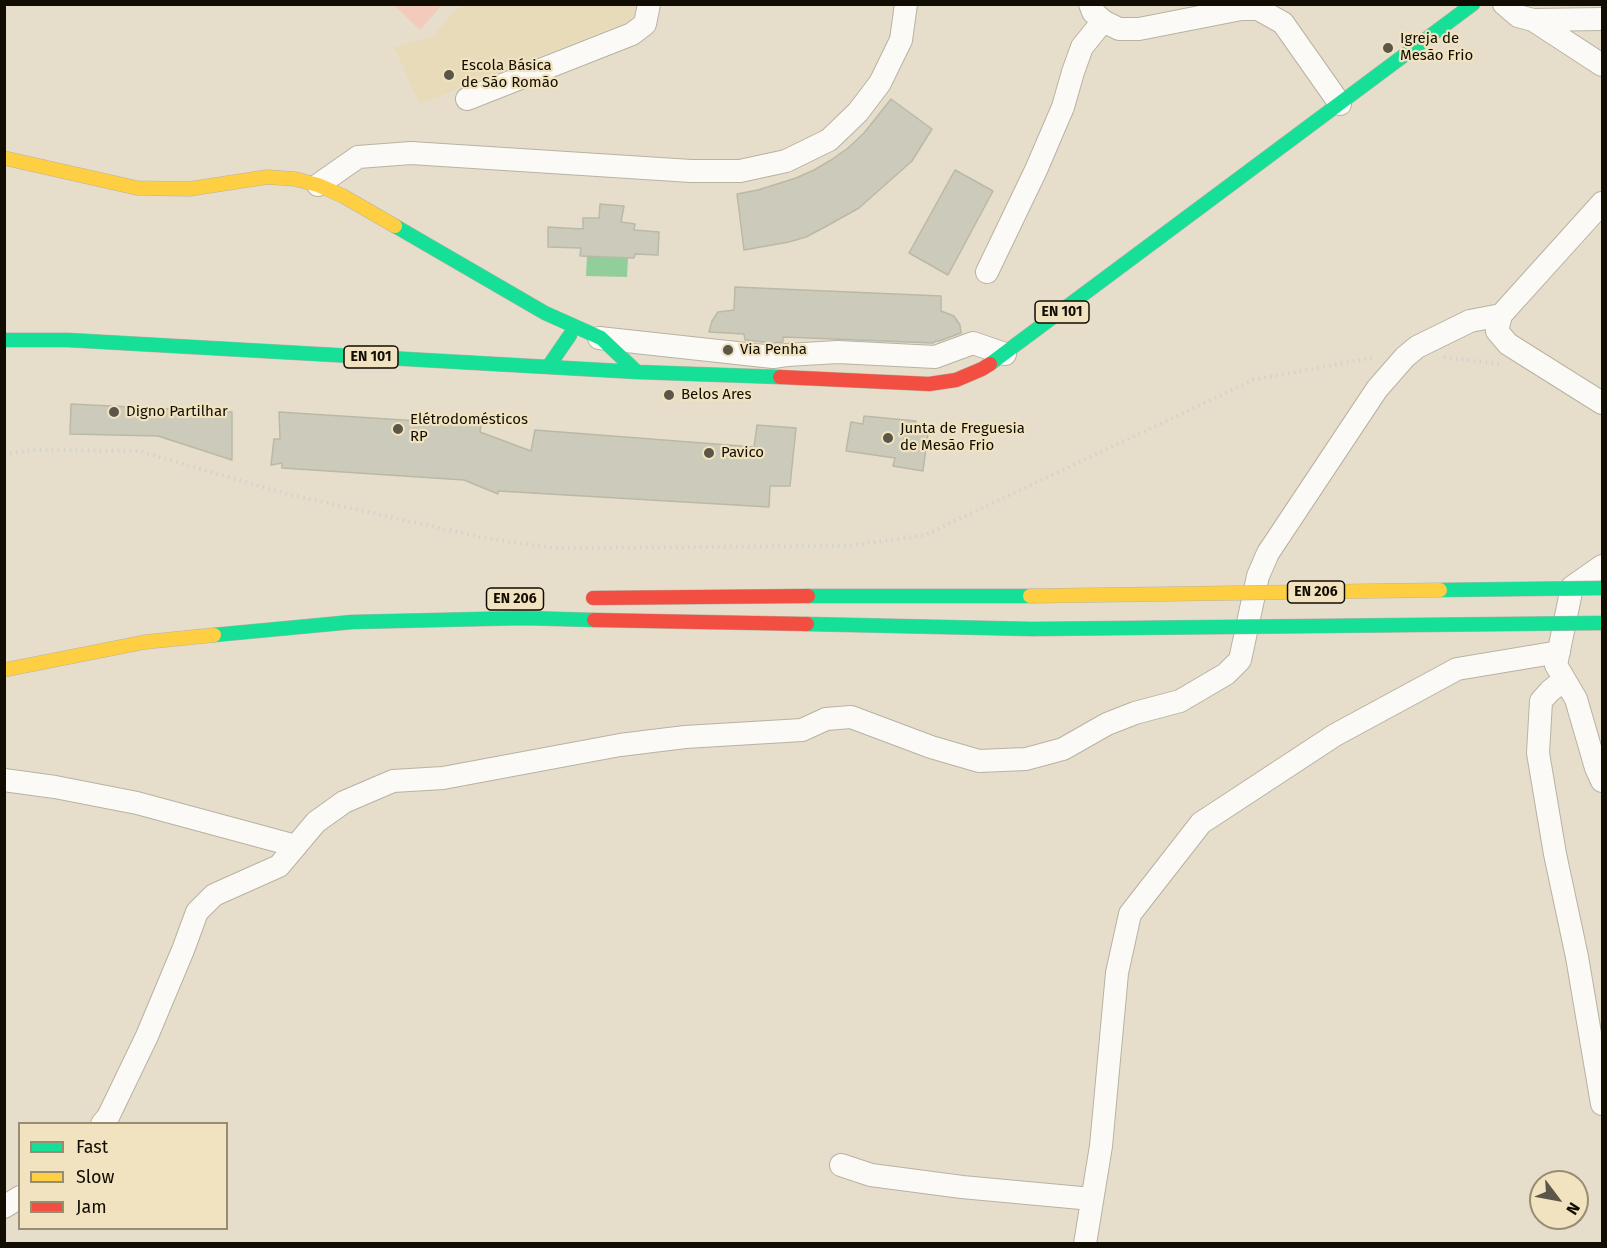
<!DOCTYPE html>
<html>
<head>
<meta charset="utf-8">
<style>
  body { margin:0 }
  #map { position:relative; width:1607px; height:1248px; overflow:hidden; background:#e6deca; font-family:"Fira Sans",sans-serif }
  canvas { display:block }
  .frame { position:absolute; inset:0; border:6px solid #110d02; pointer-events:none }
  .legend { position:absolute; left:18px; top:1122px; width:210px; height:108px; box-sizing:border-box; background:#f1e3bf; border:2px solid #978d73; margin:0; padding:8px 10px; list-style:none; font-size:18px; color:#110d02 }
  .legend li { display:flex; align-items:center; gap:12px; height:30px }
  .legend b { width:30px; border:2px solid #978d73 }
  .north { position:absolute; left:1529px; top:1170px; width:60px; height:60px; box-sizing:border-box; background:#f1e3bf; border:2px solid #978d73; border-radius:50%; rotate:122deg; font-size:16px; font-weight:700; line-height:24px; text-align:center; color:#110d02 }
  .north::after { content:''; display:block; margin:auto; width:21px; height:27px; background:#5c5648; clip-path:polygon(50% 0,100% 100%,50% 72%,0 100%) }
</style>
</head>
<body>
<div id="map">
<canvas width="1607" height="1248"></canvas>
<div class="frame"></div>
<ul class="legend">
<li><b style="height:8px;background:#16e098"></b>Fast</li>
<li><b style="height:8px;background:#ffcf43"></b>Slow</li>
<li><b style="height:8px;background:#f24e42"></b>Jam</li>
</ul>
<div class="north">N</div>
</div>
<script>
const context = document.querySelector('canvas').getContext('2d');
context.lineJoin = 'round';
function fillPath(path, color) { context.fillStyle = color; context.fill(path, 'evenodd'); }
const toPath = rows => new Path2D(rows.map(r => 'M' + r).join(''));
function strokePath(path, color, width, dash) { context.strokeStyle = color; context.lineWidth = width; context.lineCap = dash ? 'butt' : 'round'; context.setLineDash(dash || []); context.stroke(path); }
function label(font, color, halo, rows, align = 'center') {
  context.font = font + ' "Fira Sans",sans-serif'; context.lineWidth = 4.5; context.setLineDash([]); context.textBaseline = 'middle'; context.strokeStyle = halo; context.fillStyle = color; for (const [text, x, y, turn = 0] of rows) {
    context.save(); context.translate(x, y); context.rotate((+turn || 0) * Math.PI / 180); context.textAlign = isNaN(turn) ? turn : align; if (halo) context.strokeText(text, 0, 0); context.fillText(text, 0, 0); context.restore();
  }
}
const built = toPath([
  [461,5,637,5,636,11,633,17,627,22,420,104,394,47,432,37]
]);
const green = toPath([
  [394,5,442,5,420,30]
]);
const water = toPath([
  [587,256,628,258,627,277,586,276]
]);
const building = toPath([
  [891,99,932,129,912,161,859,208,825,227,806,237,789,242,744,250,737,194,758,190,796,178,814,170,831,160,848,148,864,133,891,99],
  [955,170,993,191,948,275,909,253,955,170],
  [600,204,624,206,621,222,635,224,634,230,659,232,658,255,635,254,634,258,580,256,581,248,548,247,548,227,583,229,583,218,599,218,600,204],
  [735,287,941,296,941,311,954,316,960,325,961,333,939,341,936,341,933,343,783,337,783,342,773,343,745,340,744,334,709,332,712,321,718,312,734,310,735,287],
  [71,404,232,412,232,460,158,436,70,434,71,404],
  [279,412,481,425,480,432,531,451,535,430,754,447,757,425,796,428,790,486,770,486,769,507,498,491,498,494,464,480,282,468,282,463,271,465,274,439,280,439,279,412],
  [864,416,916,421,915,424,929,426,923,471,893,466,895,458,846,451,851,422,863,424,864,416]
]);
const path = toPath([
  [1444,357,1499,364],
  [4,454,33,450,139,451,287,494,485,538,554,548,847,546,925,535,1253,380,1376,357]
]);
const street = toPath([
  [1090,4,1093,12,1103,21,1119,29,1139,29,1241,9,1258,9,1283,23,1340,104],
  [1504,4,1518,16,1533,20,1602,19],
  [1533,20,1602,65],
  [467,99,632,34,645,24,649,4],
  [318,185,358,157,411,153,691,171,740,171,786,161,829,140,858,112,880,83,901,40,906,4],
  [1602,203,1501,315,1497,331,1508,344,1602,403],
  [987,272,1036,170,1063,107,1073,72,1082,47,1103,21],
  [599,338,773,357,787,355,838,352,935,357,973,343,1005,354],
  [1602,566,1572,587,1556,665,1576,699,1596,768,1602,781],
  [1564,680,1550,691,1541,701,1538,753,1555,854,1577,957,1602,1104],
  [4,780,55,787,137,803,296,846],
  [102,1124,108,1117,147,1036,183,950,197,912,214,895,279,866,316,822,344,802,393,781,443,778,620,745,685,737,802,730,826,719,851,717,931,747,979,761,1026,759,1063,749,1107,724,1135,713,1180,701,1226,674,1240,660,1258,576,1268,553,1377,389,1405,357,1417,347,1470,321,1501,315],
  [841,1165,871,1175,962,1187,1092,1199],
  [4,1207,20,1197],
  [1085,1244,1101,1146,1117,973,1130,914,1201,823,1335,735,1457,669,1559,652]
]);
const fast = toPath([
  [395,226,545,313,601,338,637,372],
  [4,340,68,340,637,372,780,377],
  [990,364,1473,4],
  [548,367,570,335],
  [808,596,1030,596],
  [807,624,1032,629],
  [214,635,352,622,524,618,594,620]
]);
const slow = toPath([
  [4,158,137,188,189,189,267,177,295,179,318,185,343,196,395,226],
  [4,670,145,642,214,635]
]);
const jam = toPath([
  [780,377,929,384,956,380,982,369,990,364],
  [593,598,808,596],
  [594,620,807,624]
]);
const fastBridge = toPath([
  [1440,590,1602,588],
  [1032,629,1602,623]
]);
const slowBridge = toPath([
  [1030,596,1440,590]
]);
const markers = [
  [1388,48,6,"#5c5648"],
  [449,75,6,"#5c5648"],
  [728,350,6,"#5c5648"],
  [669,395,6,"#5c5648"],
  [114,412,6,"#5c5648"],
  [398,429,6,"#5c5648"],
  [888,438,6,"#5c5648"],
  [709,453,6,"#5c5648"]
];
const shields = [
  [1062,312,54],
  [371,357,54],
  [1316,592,57],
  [515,599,57]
];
const shieldNames = [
  ["EN 101",1062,312],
  ["EN 101",371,357],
  ["EN 206",1316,592],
  ["EN 206",515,599]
];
const poiNames = [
  ["Igreja de",1400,39],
  ["Mesão Frio",1400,56],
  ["Escola Básica",461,66],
  ["de São Romão",461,83],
  ["Via Penha",740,350],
  ["Belos Ares",681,395],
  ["Digno Partilhar",126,412],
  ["Elétrodomésticos",410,420],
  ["RP",410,437],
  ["Junta de Freguesia",900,429],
  ["de Mesão Frio",900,446],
  ["Pavico",721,453]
];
fillPath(built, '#e7dbba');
fillPath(green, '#f3cbbc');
fillPath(water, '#92ce99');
fillPath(building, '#cccaba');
strokePath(building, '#bab9a8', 1.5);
strokePath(street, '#b8b2a2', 24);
strokePath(fast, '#b8b2a2', 15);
strokePath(slow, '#b8b2a2', 15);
strokePath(jam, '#b8b2a2', 15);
strokePath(path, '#d4d2cc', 4, [1.5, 4.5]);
strokePath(street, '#fbfaf7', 22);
strokePath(fast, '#16e098', 14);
strokePath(slow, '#ffcf43', 14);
strokePath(jam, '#f24e42', 14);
strokePath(fastBridge, '#b8b2a2', 15, []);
strokePath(slowBridge, '#b8b2a2', 15, []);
strokePath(fastBridge, '#16e098', 14);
strokePath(slowBridge, '#ffcf43', 14);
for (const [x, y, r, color] of markers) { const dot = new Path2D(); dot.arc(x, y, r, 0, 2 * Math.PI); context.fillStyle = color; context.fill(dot); strokePath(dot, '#f1e3bf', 2); }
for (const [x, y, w] of shields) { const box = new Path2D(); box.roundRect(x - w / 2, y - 11, w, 22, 4.5); context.fillStyle = '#f1e3bf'; context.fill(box); strokePath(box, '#110d02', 1.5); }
label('bold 14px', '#110d02', null, shieldNames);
label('15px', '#110d02', '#f1e3bf', poiNames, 'left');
</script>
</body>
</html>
